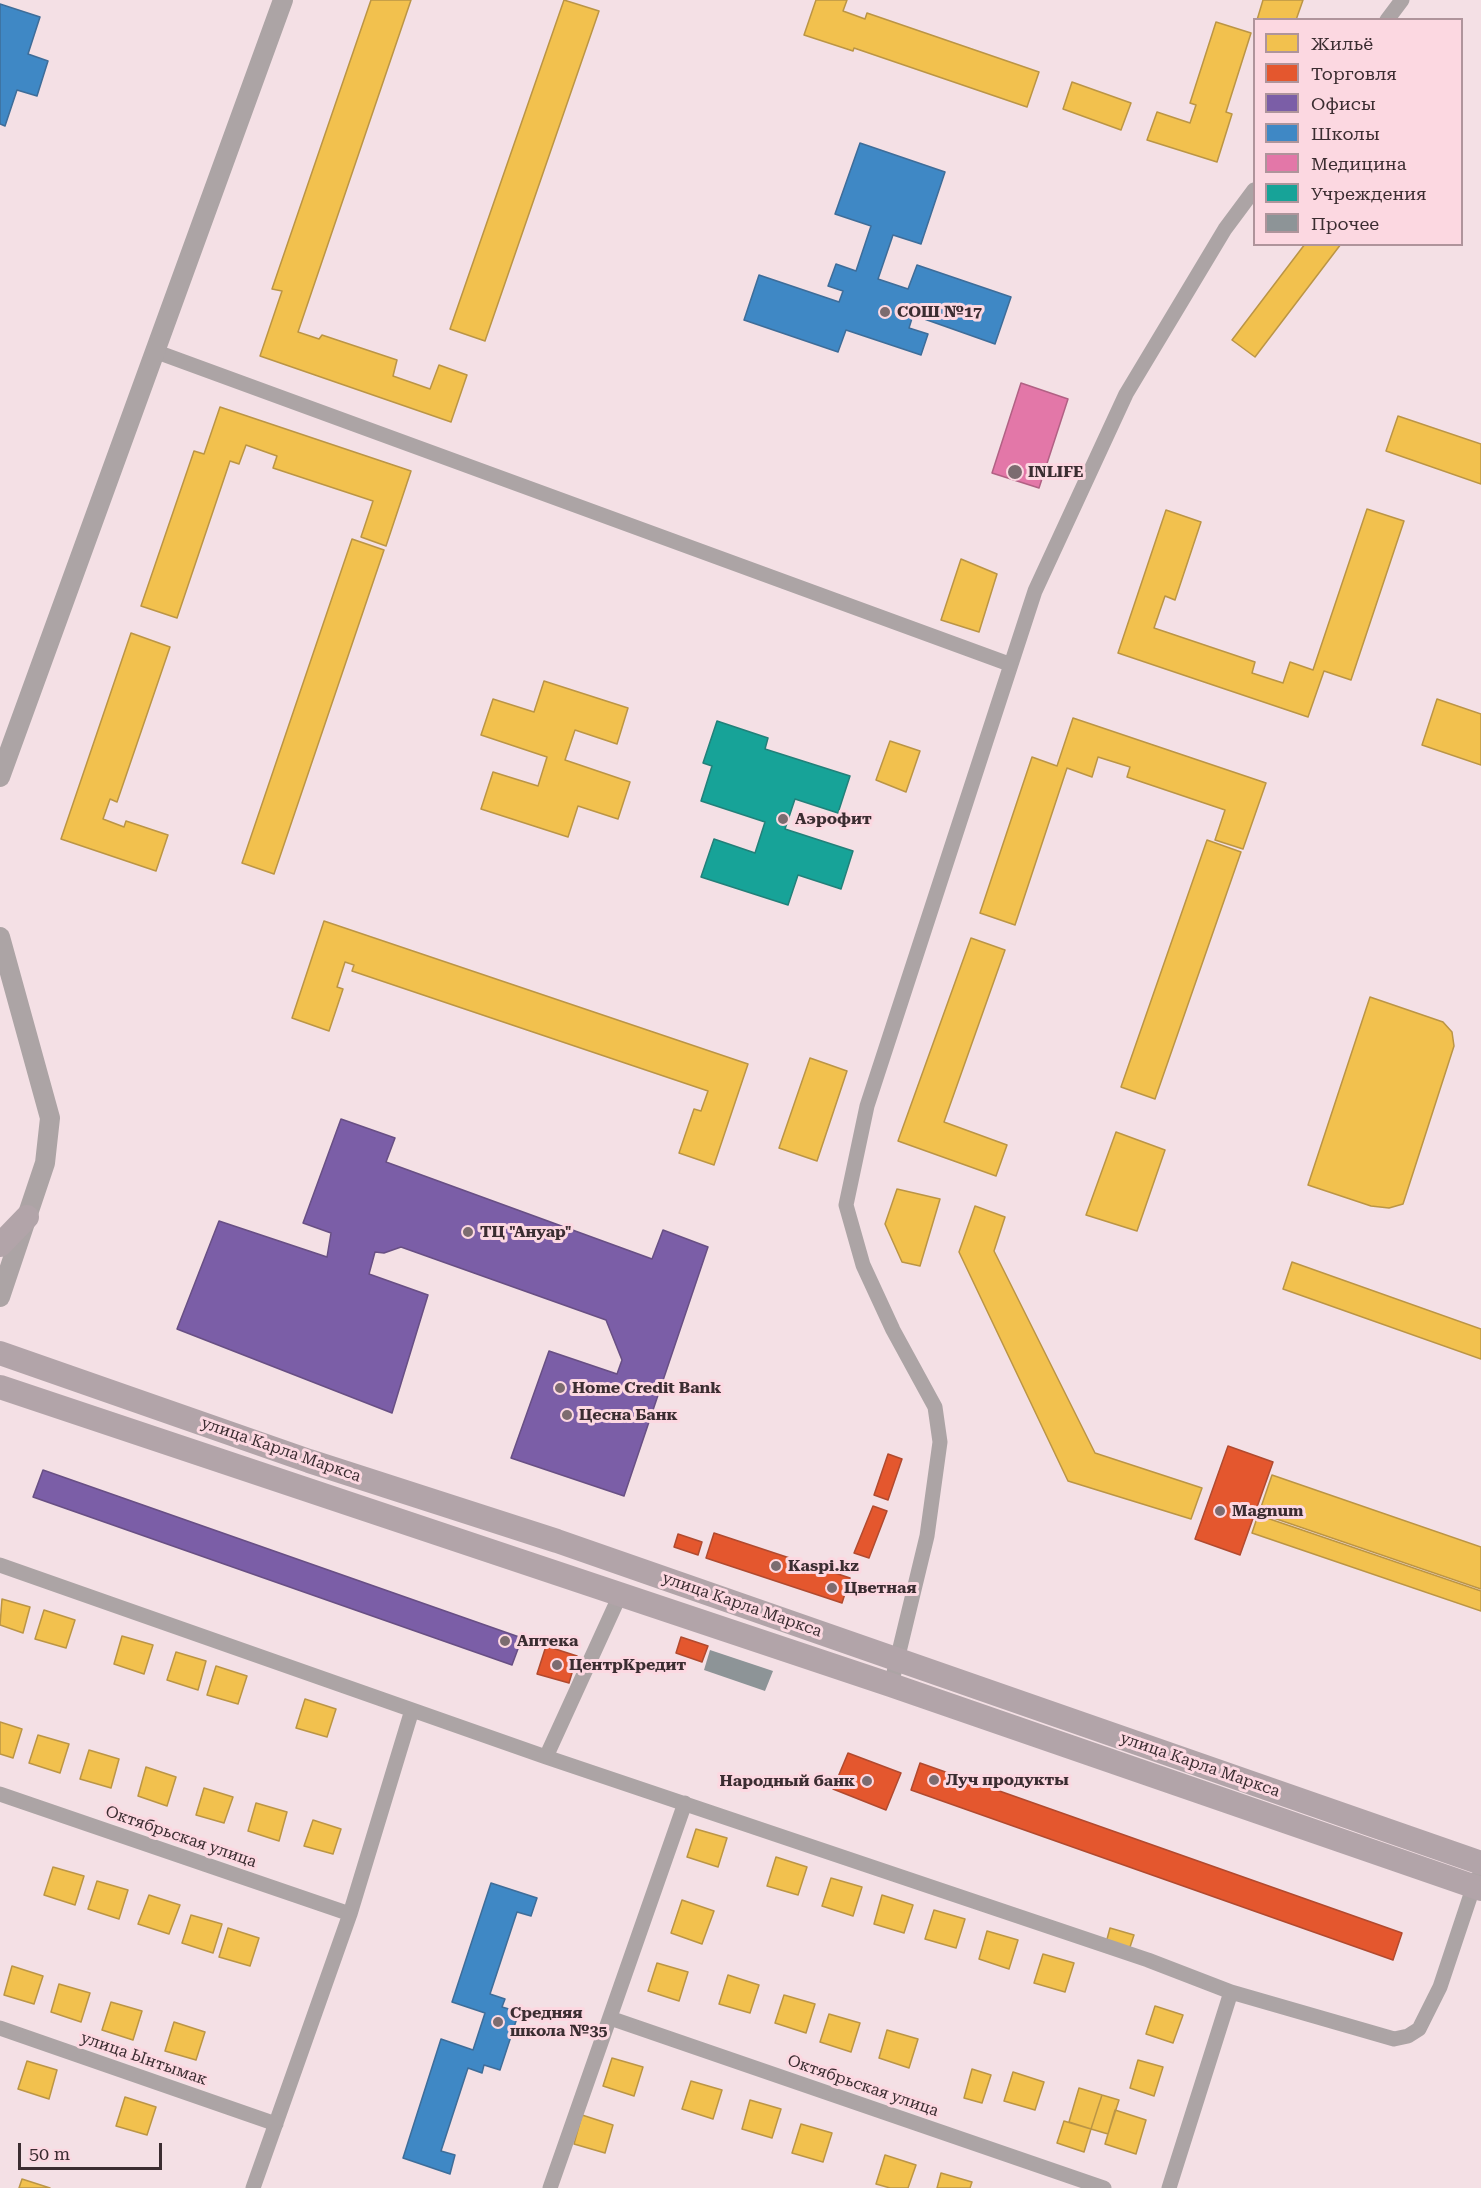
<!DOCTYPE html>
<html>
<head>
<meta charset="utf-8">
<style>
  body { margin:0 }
  #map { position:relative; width:1481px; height:2188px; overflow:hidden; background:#f4e0e5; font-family:"Roboto Serif",serif }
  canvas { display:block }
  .legend { position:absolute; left:1253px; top:18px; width:210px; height:228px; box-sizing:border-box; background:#fcd8e1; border:2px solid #af949b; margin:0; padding:8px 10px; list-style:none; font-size:18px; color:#3b2d31 }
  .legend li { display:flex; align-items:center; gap:12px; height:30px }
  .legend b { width:30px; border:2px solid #af949b }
  .scale { position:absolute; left:18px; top:2143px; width:144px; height:27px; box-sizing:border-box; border:3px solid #3b2d31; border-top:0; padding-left:8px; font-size:18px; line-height:21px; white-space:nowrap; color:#3b2d31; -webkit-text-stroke:4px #fcd8e1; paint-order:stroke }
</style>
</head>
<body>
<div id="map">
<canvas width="1481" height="2188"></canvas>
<ul class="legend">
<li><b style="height:16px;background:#f2c14e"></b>Жильё</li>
<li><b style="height:16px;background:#e4572e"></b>Торговля</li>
<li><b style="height:16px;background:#7b5ea7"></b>Офисы</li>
<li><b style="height:16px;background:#3f88c5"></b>Школы</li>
<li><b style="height:16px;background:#e377a8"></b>Медицина</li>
<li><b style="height:16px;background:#17a398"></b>Учреждения</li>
<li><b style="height:16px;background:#8d9497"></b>Прочее</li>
</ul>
<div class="scale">50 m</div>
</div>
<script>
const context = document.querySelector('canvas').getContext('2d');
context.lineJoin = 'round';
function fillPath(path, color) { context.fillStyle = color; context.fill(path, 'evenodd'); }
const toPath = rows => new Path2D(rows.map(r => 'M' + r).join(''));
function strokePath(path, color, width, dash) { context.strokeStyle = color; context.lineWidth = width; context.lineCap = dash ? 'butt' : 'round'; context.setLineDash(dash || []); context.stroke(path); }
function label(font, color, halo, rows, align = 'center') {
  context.font = font + ' "Roboto Serif",serif'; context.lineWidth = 6; context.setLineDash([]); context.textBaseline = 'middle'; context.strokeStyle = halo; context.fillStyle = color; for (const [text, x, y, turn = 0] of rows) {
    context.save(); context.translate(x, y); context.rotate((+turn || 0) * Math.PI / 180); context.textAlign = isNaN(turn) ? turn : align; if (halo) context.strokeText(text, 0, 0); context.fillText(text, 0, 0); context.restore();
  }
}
const homes = toPath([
  [371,0,411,0,298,332,319,339,322,335,397,360,393,376,430,389,439,365,467,375,451,422,260,356,282,291,272,289,371,0],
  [564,0,599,11,485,341,450,329,564,0],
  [816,0,847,0,843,11,865,19,867,13,1039,72,1027,107,854,48,853,51,804,35,816,0],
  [1263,0,1303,0,1296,20,1257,20,1263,0],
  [1216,22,1251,33,1226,112,1232,114,1217,162,1147,140,1157,112,1190,123,1196,105,1190,103,1216,22],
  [1072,82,1131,103,1121,130,1063,109,1072,82],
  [1305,244,1341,244,1255,357,1232,340,1305,244],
  [220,407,411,471,386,546,361,537,373,501,273,468,277,456,246,445,239,464,230,461,177,618,141,606,194,451,204,454,220,407],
  [1398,416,1481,444,1481,484,1386,451,1398,416],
  [1367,509,1404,521,1351,680,1324,671,1308,717,1118,653,1166,510,1201,522,1175,600,1165,596,1154,628,1255,662,1252,673,1283,683,1290,662,1313,670,1367,509],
  [352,539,384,550,274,874,242,863,352,539],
  [961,559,997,574,979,632,941,620,961,559],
  [131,633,170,647,117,802,110,799,103,819,124,827,126,821,168,835,156,871,61,839,131,633],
  [544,681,628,708,617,744,575,730,565,760,630,782,618,819,578,806,568,837,481,809,493,772,538,786,547,757,481,735,493,699,534,712,544,681],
  [1437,699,1481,714,1481,765,1422,745,1437,699],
  [1073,718,1266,783,1243,849,1215,840,1225,810,1127,777,1130,767,1098,757,1092,777,1067,768,1015,925,980,913,1032,757,1057,766,1073,718],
  [890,741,920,751,906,792,876,780,890,741],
  [1207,840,1241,852,1155,1099,1121,1087,1207,840],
  [324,921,748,1064,714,1165,679,1153,694,1109,701,1111,708,1091,352,971,354,965,345,962,337,987,343,989,329,1031,292,1018,324,921],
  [971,938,1005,950,944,1122,1007,1145,996,1176,898,1141,971,938],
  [1370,997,1443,1022,1452,1032,1454,1046,1403,1204,1389,1208,1371,1206,1308,1185,1370,997],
  [810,1058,847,1071,817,1161,779,1148,810,1058],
  [1116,1132,1165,1150,1137,1231,1086,1215,1116,1132],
  [897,1189,940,1199,920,1266,902,1262,885,1224,897,1189],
  [975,1206,1005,1217,994,1251,1095,1453,1202,1488,1191,1519,1068,1481,959,1252,975,1206],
  [1292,1262,1481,1329,1481,1359,1283,1289,1292,1262],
  [1272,1475,1481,1547,1481,1589,1259,1513,1272,1475],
  [1258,1515,1481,1591,1481,1611,1252,1533,1258,1515],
  [2,1599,30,1607,23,1633,0,1625,2,1599],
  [44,1610,75,1620,66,1648,35,1639,44,1610],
  [122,1636,153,1645,144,1674,114,1664,122,1636],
  [176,1652,206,1661,198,1690,167,1680,176,1652],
  [216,1666,247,1676,238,1704,207,1695,216,1666],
  [305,1699,336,1709,327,1737,296,1728,305,1699],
  [0,1722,22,1729,13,1758,0,1754,0,1722],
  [38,1735,69,1744,60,1773,29,1763,38,1735],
  [89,1750,119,1759,111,1788,80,1779,89,1750],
  [146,1767,176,1777,167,1806,138,1796,146,1767],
  [204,1788,233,1797,224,1823,196,1815,204,1788],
  [256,1803,287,1812,279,1841,248,1831,256,1803],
  [313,1820,341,1829,333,1854,304,1846,313,1820],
  [696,1829,727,1838,718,1867,687,1857,696,1829],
  [776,1857,807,1867,798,1895,767,1886,776,1857],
  [53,1867,84,1876,75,1905,44,1895,53,1867],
  [831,1878,862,1887,853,1916,822,1906,831,1878],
  [97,1881,128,1890,119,1919,88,1909,97,1881],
  [149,1895,180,1905,169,1934,138,1924,149,1895],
  [882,1895,913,1905,904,1933,874,1924,882,1895],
  [682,1900,714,1911,702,1944,671,1933,682,1900],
  [934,1910,965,1919,956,1948,925,1939,934,1910],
  [191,1915,222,1924,213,1953,182,1943,191,1915],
  [228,1928,259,1938,250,1966,219,1957,228,1928],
  [1110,1928,1134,1935,1129,1950,1106,1943,1110,1928],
  [987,1931,1018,1940,1009,1969,979,1959,987,1931],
  [1043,1954,1074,1963,1065,1992,1034,1983,1043,1954],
  [657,1963,688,1972,679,2001,648,1991,657,1963],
  [12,1966,43,1976,34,2004,4,1995,12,1966],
  [728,1975,759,1985,750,2013,719,2004,728,1975],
  [59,1984,90,1993,81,2022,51,2012,59,1984],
  [784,1995,815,2004,806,2033,775,2023,784,1995],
  [111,2002,142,2011,133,2040,102,2030,111,2002],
  [1155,2006,1183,2015,1173,2043,1146,2034,1155,2006],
  [829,2014,860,2023,851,2052,820,2042,829,2014],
  [174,2022,205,2032,196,2060,165,2051,174,2022],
  [887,2030,918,2039,909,2068,879,2058,887,2030],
  [612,2058,643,2067,634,2096,603,2086,612,2058],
  [1138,2060,1163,2067,1154,2096,1130,2088,1138,2060],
  [27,2061,57,2070,49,2099,18,2089,27,2061],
  [972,2069,991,2075,982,2103,964,2098,972,2069],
  [1013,2072,1044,2082,1035,2110,1004,2101,1013,2072],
  [691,2081,722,2090,713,2119,682,2109,691,2081],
  [1079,2088,1102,2095,1091,2129,1069,2122,1079,2088],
  [1102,2095,1119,2100,1108,2134,1091,2129,1102,2095],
  [125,2097,156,2107,147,2135,116,2126,125,2097],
  [750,2100,781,2109,772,2138,742,2129,750,2100],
  [1115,2110,1146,2120,1136,2154,1105,2144,1115,2110],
  [582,2115,613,2125,605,2153,574,2144,582,2115],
  [1064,2121,1091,2129,1084,2152,1057,2143,1064,2121],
  [801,2124,832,2133,823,2162,792,2153,801,2124],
  [885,2155,916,2165,908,2188,890,2188,876,2184,885,2155],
  [941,2173,972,2182,970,2188,937,2188,941,2173],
  [22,2179,50,2188,19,2188,22,2179]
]);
const shops = toPath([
  [1228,1446,1273,1462,1240,1555,1195,1539,1228,1446],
  [888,1454,902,1459,888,1500,874,1495,888,1454],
  [873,1506,887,1511,869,1558,854,1553,873,1506],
  [714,1533,850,1578,842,1603,706,1558,714,1533],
  [678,1534,702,1542,698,1555,674,1547,678,1534],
  [681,1637,708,1646,702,1662,676,1653,681,1637],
  [546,1646,577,1656,569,1683,537,1674,546,1646],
  [848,1753,901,1773,886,1810,833,1789,848,1753],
  [920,1763,1402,1933,1393,1960,911,1790,920,1763]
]);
const offices = toPath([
  [341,1119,395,1138,386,1162,652,1259,663,1230,708,1247,624,1496,511,1458,549,1351,617,1374,622,1360,606,1320,401,1247,384,1253,375,1252,369,1274,428,1295,392,1413,177,1329,219,1221,327,1257,331,1233,303,1223,341,1119],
  [43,1470,522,1638,512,1665,33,1497,43,1470]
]);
const schools = toPath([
  [0,4,40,17,28,54,48,61,37,96,17,90,5,126,0,124,0,4],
  [860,143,945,172,921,244,893,235,878,279,908,289,917,265,1011,297,995,344,913,315,909,328,928,334,921,355,846,330,838,352,744,320,759,275,839,302,843,291,828,286,836,264,856,271,871,226,835,214,860,143],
  [491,1883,537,1898,531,1916,517,1912,490,1994,505,1999,502,2007,519,2012,500,2070,484,2065,482,2073,468,2068,441,2151,455,2155,450,2174,403,2158,441,2039,473,2050,485,2013,452,2002,491,1883]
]);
const health = toPath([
  [1021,383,1068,399,1039,488,992,473,1021,383]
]);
const public = toPath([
  [717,721,768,738,765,749,850,776,838,813,795,799,785,829,853,851,841,889,798,875,788,905,701,877,714,839,755,853,765,822,701,801,712,766,703,763,717,721]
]);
const building = toPath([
  [710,1650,773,1671,765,1691,704,1670]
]);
const minor = toPath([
  [1387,20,1402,0],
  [157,352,1009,664],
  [0,1565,546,1757,1148,1960,1231,1992,1394,2039,1408,2036,1419,2029,1440,1987,1476,1879],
  [891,1685,927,1536,940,1442,935,1407,893,1330,863,1265,846,1205,867,1106,1035,591,1126,394,1225,229,1254,190],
  [546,1757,620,1595],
  [0,1794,350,1914],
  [610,2018,1104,2188],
  [0,2028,276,2124],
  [253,2188,350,1914,412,1710],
  [550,2188,685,1803],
  [1169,2188,1231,1992]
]);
const tertiary = toPath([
  [0,777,283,0],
  [0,937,50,1118,45,1163,0,1297]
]);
const primary = toPath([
  [0,1245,27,1217],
  [0,1353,309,1461,557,1541,1481,1863],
  [0,1387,891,1685,1481,1889]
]);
const markers = [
  [885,312,6,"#7c6c70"],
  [1015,472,8,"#7c6c70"],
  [783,819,6,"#7c6c70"],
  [468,1232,6,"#7c6c70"],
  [560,1388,6,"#7c6c70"],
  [567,1415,6,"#7c6c70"],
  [1220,1511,6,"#7c6c70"],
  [776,1566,6,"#7c6c70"],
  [832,1588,6,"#7c6c70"],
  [505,1641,6,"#7c6c70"],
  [557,1665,6,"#7c6c70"],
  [934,1780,6,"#7c6c70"],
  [867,1781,6,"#7c6c70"],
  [498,2022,6,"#7c6c70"]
];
const poiNames = [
  ["СОШ №17",897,312],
  ["INLIFE",1028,472],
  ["Аэрофит",795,819],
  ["ТЦ \"Ануар\"",480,1232],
  ["Home Credit Bank",572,1388],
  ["Цесна Банк",579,1415],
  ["Magnum",1232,1511],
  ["Kaspi.kz",788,1566],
  ["Цветная",844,1588],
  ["Аптека",517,1641],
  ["ЦентрКредит",569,1665],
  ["Луч продукты",946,1780],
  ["Народный банк",855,1781,"right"],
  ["Средняя",510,2013],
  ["школа №35",510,2031]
];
const streetNames = [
  ["улица Карла Маркса",281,1450,19],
  ["улица Карла Маркса",742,1605,19],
  ["улица Карла Маркса",1200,1765,19],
  ["Октябрьская улица",181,1837,19],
  ["улица Ынтымак",144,2059,19],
  ["Октябрьская улица",863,2086,19]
];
fillPath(homes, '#f2c14e');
strokePath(homes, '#bb9545', 1.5);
fillPath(shops, '#e4572e');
strokePath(shops, '#b14a2f', 1.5);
fillPath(offices, '#7b5ea7');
strokePath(offices, '#684f84', 1.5);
fillPath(schools, '#3f88c5');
strokePath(schools, '#3e6d99', 1.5);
fillPath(health, '#e377a8');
strokePath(health, '#b16184', 1.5);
fillPath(public, '#17a398');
strokePath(public, '#228079', 1.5);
fillPath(building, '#8d9497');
strokePath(minor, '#aca4a5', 15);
strokePath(tertiary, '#aca4a5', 20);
strokePath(primary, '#b2a4a9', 24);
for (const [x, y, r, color] of markers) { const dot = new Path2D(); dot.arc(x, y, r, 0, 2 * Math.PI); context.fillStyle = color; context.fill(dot); strokePath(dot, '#fcd8e1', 2); }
label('bold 16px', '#3b2d31', '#fcd8e1', poiNames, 'left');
label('16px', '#3b2d31', '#fcd8e1', streetNames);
</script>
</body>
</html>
